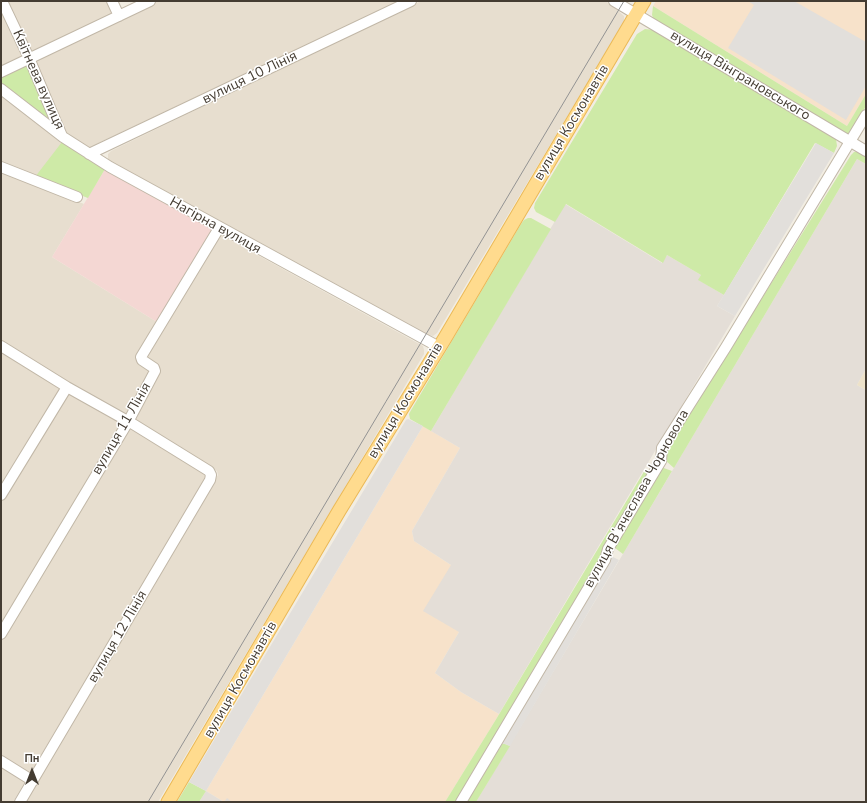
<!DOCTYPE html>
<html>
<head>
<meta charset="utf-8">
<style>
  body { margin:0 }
  #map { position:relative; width:867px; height:803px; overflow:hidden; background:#f2ede2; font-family:"Nunito Sans",sans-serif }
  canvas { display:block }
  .frame { position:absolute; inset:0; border:2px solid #443c32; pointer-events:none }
  .north { position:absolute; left:12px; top:751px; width:40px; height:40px; -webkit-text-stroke:3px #fff; paint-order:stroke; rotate:0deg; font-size:11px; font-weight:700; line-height:16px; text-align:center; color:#443c32 }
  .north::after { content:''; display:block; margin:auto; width:14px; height:18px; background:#443c32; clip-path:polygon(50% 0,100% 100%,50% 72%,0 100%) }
</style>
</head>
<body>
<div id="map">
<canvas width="867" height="803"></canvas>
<div class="frame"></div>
<div class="north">Пн</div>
</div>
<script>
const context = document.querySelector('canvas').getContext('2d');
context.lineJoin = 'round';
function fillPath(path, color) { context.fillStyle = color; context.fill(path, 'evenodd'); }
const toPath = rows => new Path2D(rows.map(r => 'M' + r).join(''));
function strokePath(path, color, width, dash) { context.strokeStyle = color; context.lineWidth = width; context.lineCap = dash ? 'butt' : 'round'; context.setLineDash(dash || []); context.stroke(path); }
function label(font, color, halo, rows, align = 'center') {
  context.font = font + ' "Nunito Sans",sans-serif'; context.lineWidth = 3; context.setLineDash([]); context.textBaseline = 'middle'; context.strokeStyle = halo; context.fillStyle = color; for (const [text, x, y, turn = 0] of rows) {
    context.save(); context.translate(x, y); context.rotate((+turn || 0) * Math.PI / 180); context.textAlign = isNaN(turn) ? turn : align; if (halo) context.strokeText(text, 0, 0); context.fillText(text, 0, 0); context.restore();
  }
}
const residential = toPath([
  [4,1,110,1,114,11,112,15,32,53],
  [157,1,400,1,90,147,86,148,67,137,35,62,37,59,40,56],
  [421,1,606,1,624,16,624,22,437,333,433,336,428,335,111,164,108,160,108,154,111,151],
  [1,3,25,55,1,67],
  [1,96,62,142,88,198,1,164],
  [1,170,84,204,52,257,157,322,137,356,151,371,128,414,125,416,1,343],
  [221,235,423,346,424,350,424,354,158,802,26,802,218,475,217,471,135,420,134,416,160,369,146,358,219,237],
  [1,349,203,472,205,476,204,481,13,802,1,802]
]);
const commercial = toPath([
  [656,1,866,1,866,94,847,126,653,6],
  [423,426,460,448,412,531,414,541,451,565,459,632,435,673,461,692,499,714,495,721,445,802,232,802,227,799,224,802,206,791]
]);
const industrial = toPath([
  [857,159,866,164,866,369,857,385,866,390,866,802,476,802],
  [565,204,662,263,667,255,701,275,699,280,724,295,717,306,735,316,499,714,461,692,435,673,459,632,423,611,451,565,414,541,412,531,460,448,431,431],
  [206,791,224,802,227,798,232,802,199,802]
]);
const education = toPath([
  [866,369,866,390,857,385]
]);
const medical = toPath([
  [105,169,211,228,212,233,157,322,52,257]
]);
const green = toPath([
  [653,6,847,126,866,94,866,106,851,132,848,134,654,20,652,15],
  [645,29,655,30,833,136,836,139,837,146,834,153,815,143,724,295,698,280,701,275,667,255,663,263,566,204,555,222,536,212,534,208,535,203,637,34],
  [27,63,53,121,51,123,1,84,1,75],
  [62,142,105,169,88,198,35,177],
  [854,152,858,152,866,155,866,164,857,159,674,468,666,461,665,454,851,155],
  [528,218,531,218,551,229,431,431,410,419,409,414,410,412,521,224,524,220],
  [661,467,672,471,623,554,615,548,613,545],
  [645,470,648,473,603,553,457,802,445,802,495,721],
  [502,744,505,744,510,746,476,802,467,802],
  [189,782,206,791,199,802,177,802]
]);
const parking = toPath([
  [748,1,794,1,866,42,866,86,846,120,728,48,754,5],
  [816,143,834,153,735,316,717,306],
  [408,419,423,426,206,791,189,782,406,420],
  [613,557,619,560,510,746,505,744,502,744,611,558]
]);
const minor = toPath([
  [2,1,29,58,62,136],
  [112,1,119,16],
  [614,1,866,151],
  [1,72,150,1],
  [1,89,63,137,110,167,439,347],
  [89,154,411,1],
  [1,167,77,197],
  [1,346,67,387,133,424,209,471,211,475,210,480,20,802],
  [1,495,67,387],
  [1,634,128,422,155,371,154,368,142,360,141,357,219,228],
  [1,761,33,781],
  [461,802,605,560,608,549,661,461,662,448,726,347,866,115]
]);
const major = toPath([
  [168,802,339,511,445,338,644,1]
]);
const tram = toPath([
  [148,802,624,1]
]);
const streetNames = [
  ["вулиця Вінграновського",740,76,31],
  ["вулиця 10 Лінія",250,78,-26],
  ["Квітнева вулиця",38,80,66],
  ["вулиця Космонавтів",572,123,-59],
  ["Нагірна вулиця",215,226,29],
  ["вулиця Космонавтів",406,401,-59],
  ["вулиця 11 Лінія",122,429,-60],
  ["вулиця Вʼячеслава Чорновола",637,499,-61],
  ["вулиця 12 Лінія",118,637,-60],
  ["вулиця Космонавтів",241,680,-60]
];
fillPath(residential, '#e7decf');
fillPath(commercial, '#f7e2ca');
fillPath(industrial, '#e4ded7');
fillPath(education, '#ede2ca');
fillPath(medical, '#f4d7d3');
fillPath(green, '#ceeaa7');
fillPath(parking, '#e2dfdb');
strokePath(minor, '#c1b7a7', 12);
strokePath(major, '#ebb956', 15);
strokePath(minor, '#fff', 10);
strokePath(major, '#ffdb8e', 13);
strokePath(tram, '#939393', 1);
label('14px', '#443c32', '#fff', streetNames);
</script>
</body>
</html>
